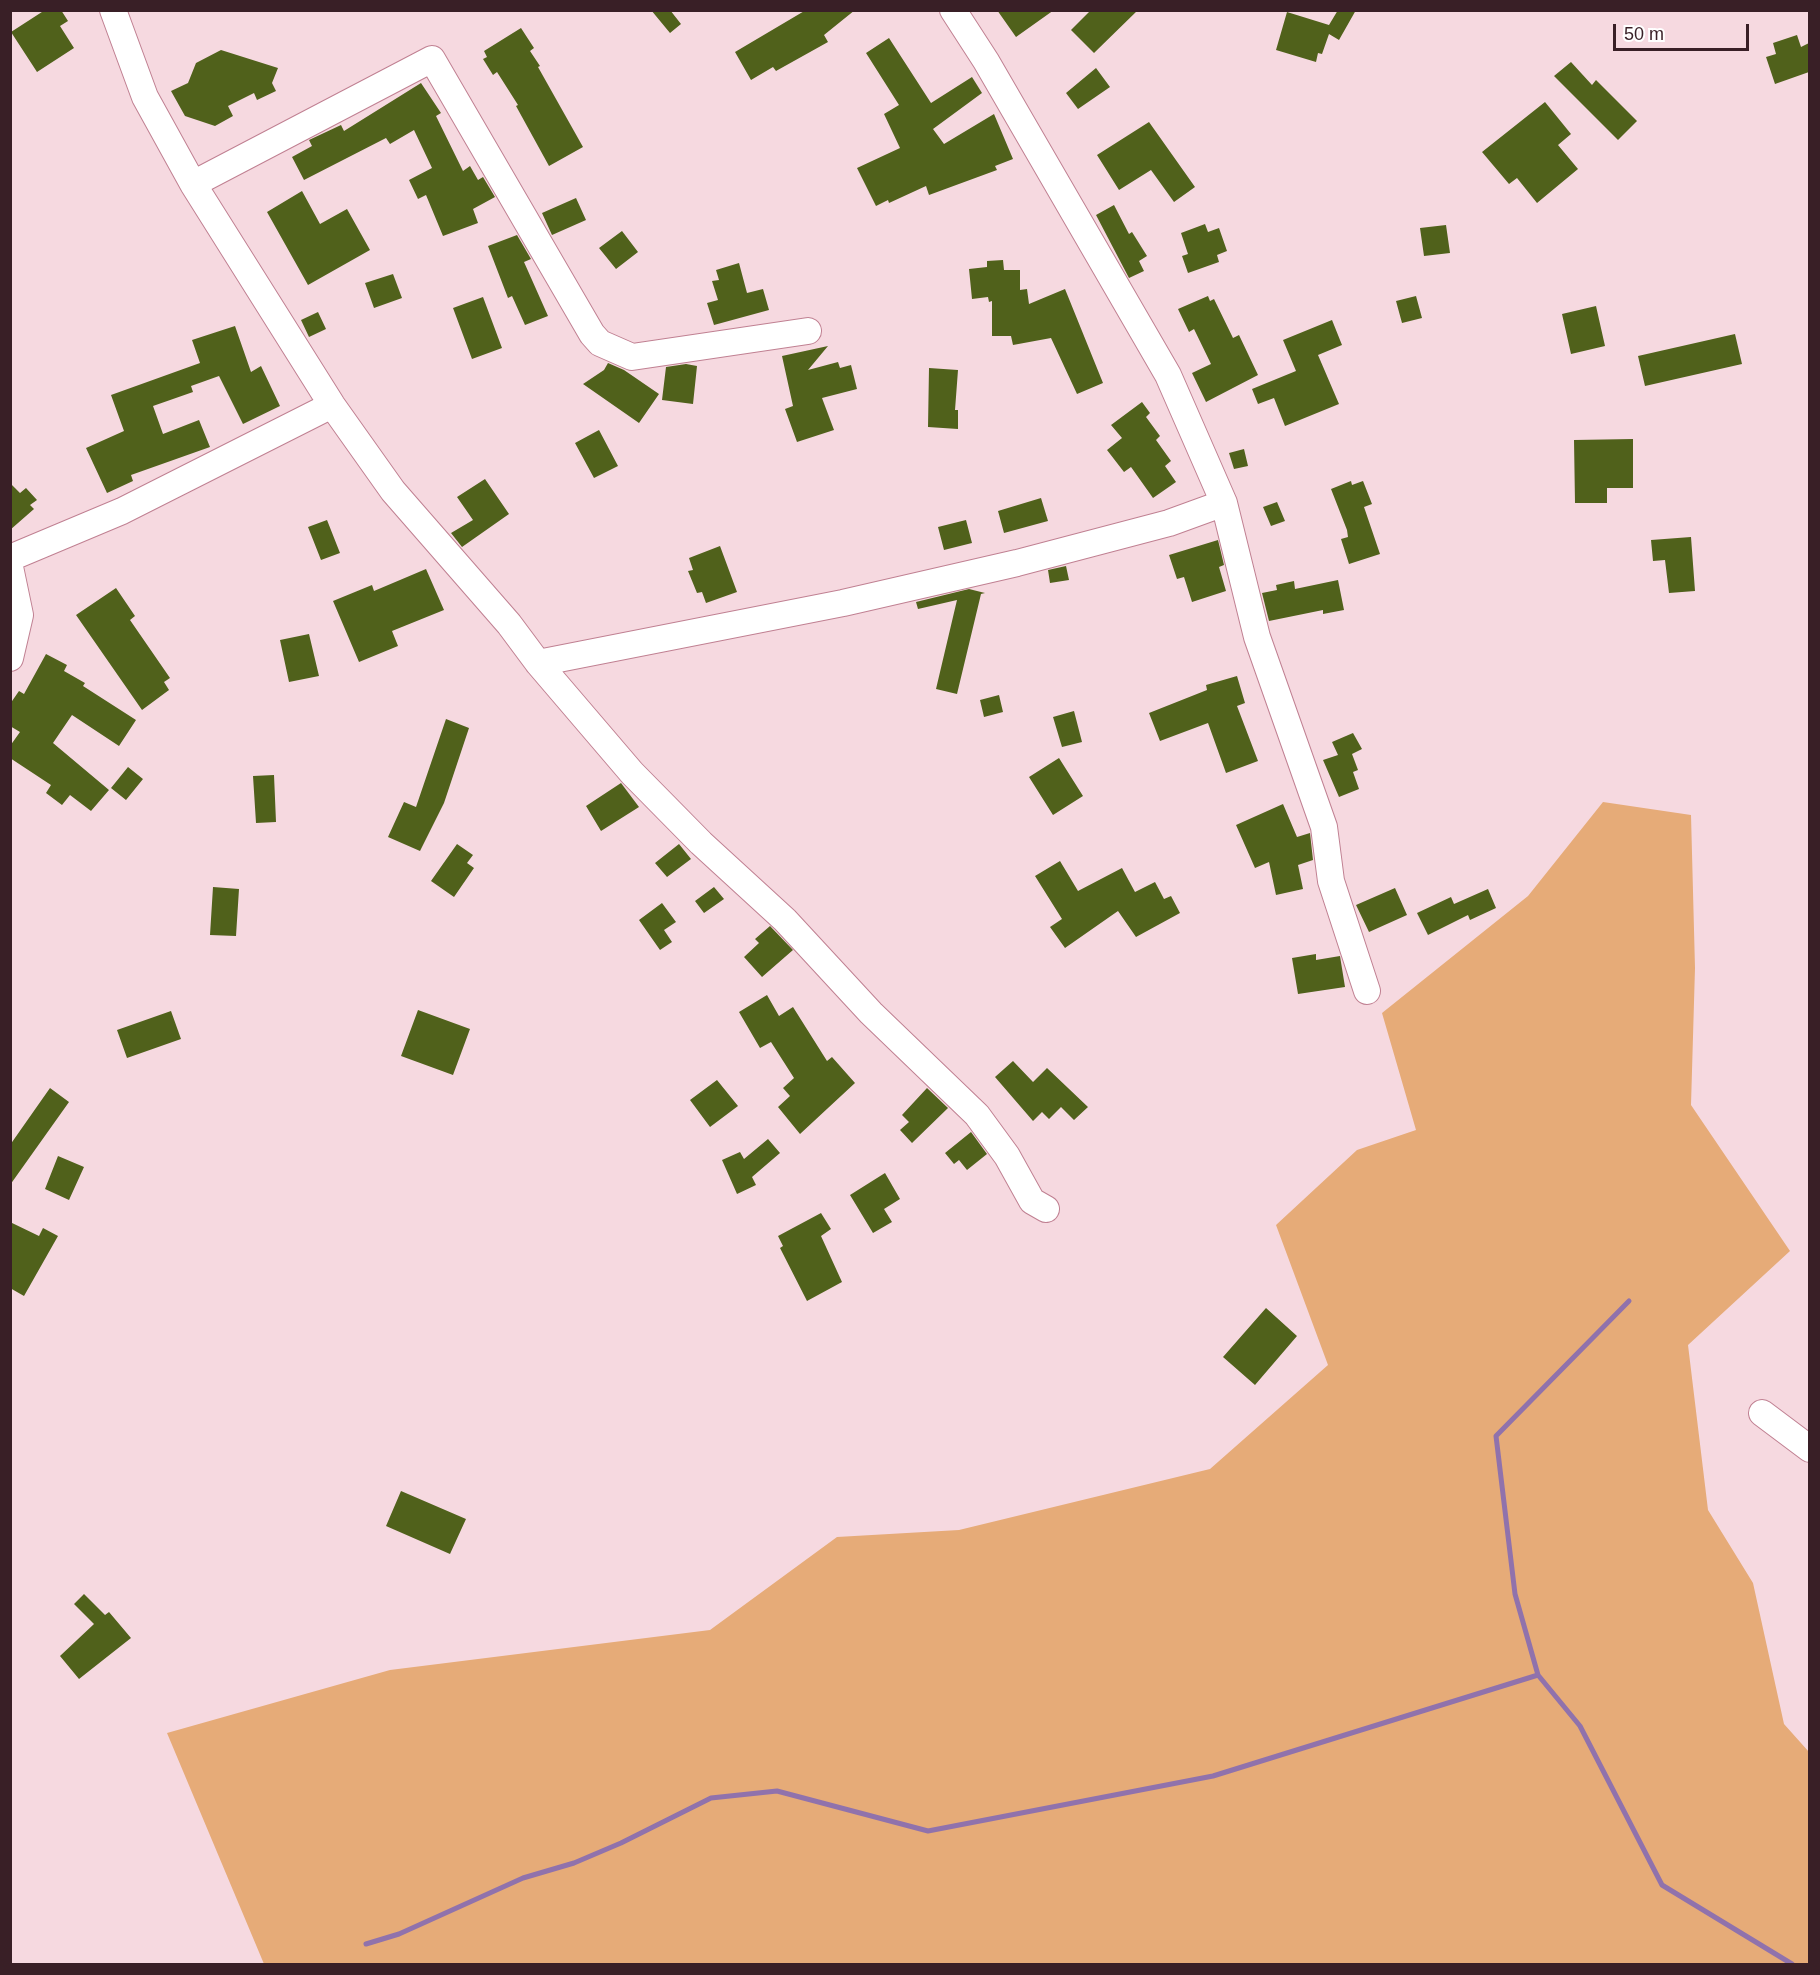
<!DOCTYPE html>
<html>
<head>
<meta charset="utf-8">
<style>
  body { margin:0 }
  #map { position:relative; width:1820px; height:1975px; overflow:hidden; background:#f6d9e0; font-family:Helvetica,sans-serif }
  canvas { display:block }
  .frame { position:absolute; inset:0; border:12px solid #391f26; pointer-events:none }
  .scale { position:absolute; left:1613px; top:24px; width:136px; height:27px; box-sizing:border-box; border:3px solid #391f26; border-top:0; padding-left:8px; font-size:18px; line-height:21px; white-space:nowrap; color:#391f26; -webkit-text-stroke:4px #fff; paint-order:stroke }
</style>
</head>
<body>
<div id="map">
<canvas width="1820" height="1975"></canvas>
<div class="frame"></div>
<div class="scale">50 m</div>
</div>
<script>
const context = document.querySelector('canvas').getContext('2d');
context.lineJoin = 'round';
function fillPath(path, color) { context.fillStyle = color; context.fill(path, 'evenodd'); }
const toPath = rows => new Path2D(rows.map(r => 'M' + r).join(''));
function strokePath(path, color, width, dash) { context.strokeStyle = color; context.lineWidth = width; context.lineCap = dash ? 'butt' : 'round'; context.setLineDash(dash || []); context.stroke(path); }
const green = toPath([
  [1603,802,1691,815,1695,968,1691,1105,1790,1251,1688,1345,1708,1510,1753,1583,1784,1724,1809,1752,1809,1964,264,1964,167,1733,390,1670,710,1630,837,1537,959,1530,1210,1469,1328,1365,1276,1225,1357,1150,1416,1130,1382,1013,1528,896]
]);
const stream = toPath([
  [1629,1301,1496,1436,1515,1594,1538,1675,1580,1726,1662,1885,1792,1964],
  [366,1944,399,1934,523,1878,574,1863,621,1843,711,1798,777,1791,928,1831,1213,1776,1538,1675]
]);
const building = toPath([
  [45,10,61,10,68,21,60,26,74,48,37,72,11,32],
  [651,10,670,10,681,24,670,33],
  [806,10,855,10,824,35,828,42,776,71,773,67,751,80,735,52],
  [997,10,1054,10,1016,37],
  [1091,10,1138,10,1094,53,1071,30],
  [1338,10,1356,10,1339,40,1329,34,1322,54,1318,53,1316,62,1276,50,1287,12,1329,25],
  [521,28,534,48,530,51,540,66,538,67,583,147,549,166,516,106,518,105,497,72,493,75,483,59,487,57,484,51],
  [1797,35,1801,47,1809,43,1809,72,1775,84,1766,57,1776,54,1773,43],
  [889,38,931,103,972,77,982,93,933,129,944,144,994,114,1013,159,995,166,997,170,929,195,926,186,889,203,888,200,876,206,857,168,900,148,884,114,899,105,866,53],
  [221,50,278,68,272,83,276,91,257,100,254,93,228,106,233,116,215,126,185,116,171,91,188,83,196,63],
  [1571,62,1592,85,1596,80,1637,121,1618,140,1554,76],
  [1096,68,1110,87,1078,109,1066,93],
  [421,83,441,113,436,116,463,171,470,166,478,180,483,177,495,197,473,209,478,223,443,236,426,195,418,199,409,180,432,168,414,130,390,144,386,138,304,180,292,157,312,146,309,140,341,125,344,131],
  [1545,102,1571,134,1558,145,1578,169,1537,203,1517,178,1509,184,1482,152],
  [1149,122,1195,187,1174,202,1151,170,1119,190,1097,155],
  [302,191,320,224,347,209,370,250,308,285,267,212],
  [576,198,586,220,552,235,542,213],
  [1114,205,1129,234,1132,232,1147,256,1139,261,1144,271,1129,278,1096,215],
  [1205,224,1208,232,1219,228,1227,251,1217,255,1219,262,1188,273,1182,256,1188,254,1181,233],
  [1446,225,1450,253,1424,256,1420,228],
  [622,231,638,252,616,269,599,248],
  [517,235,531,259,524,262,548,316,525,325,512,296,508,298,488,246],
  [1003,260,1004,270,1020,270,1020,290,1027,289,1029,304,1065,289,1103,383,1077,394,1051,338,1013,345,1011,336,992,336,992,301,989,302,988,297,972,299,969,269,987,267,987,261],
  [739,263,747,293,763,289,769,310,714,325,707,303,718,300,712,281,719,280,716,270],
  [393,274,402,298,374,308,365,283],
  [1208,296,1210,301,1214,299,1233,338,1239,335,1258,375,1206,402,1192,373,1211,364,1194,329,1189,332,1178,309],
  [1416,296,1422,318,1402,323,1396,301],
  [483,297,502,348,472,359,453,308],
  [1596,306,1605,346,1571,354,1562,314],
  [318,312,326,329,309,337,301,320],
  [1332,320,1342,345,1318,355,1339,404,1285,426,1274,398,1258,404,1252,389,1296,371,1283,340],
  [235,326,251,372,261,366,280,406,243,424,219,376,191,386,193,392,153,406,163,434,199,420,210,447,131,475,133,481,107,493,86,448,124,431,111,395,200,363,192,340],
  [1735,334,1742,364,1645,386,1638,356],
  [828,346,808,370,838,362,840,368,851,365,857,389,822,398,834,430,797,442,785,409,793,406,782,356],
  [608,363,624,370,659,394,639,423,583,384,604,370],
  [686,364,697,366,693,404,662,400,666,367],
  [929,368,958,370,955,410,958,410,958,429,928,427],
  [1142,402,1150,413,1146,417,1160,436,1156,440,1171,461,1165,466,1176,482,1153,498,1131,467,1124,472,1107,450,1122,438,1111,425],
  [599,430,618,466,594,478,575,443],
  [1633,439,1633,488,1607,488,1607,503,1575,503,1574,440],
  [1244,449,1248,466,1234,469,1229,453],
  [485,479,509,514,462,547,451,533,473,520,457,497],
  [1351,481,1352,485,1363,481,1372,504,1364,507,1380,554,1349,564,1341,539,1348,537,1347,530,1331,489],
  [10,483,20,493,26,488,37,500,30,505,34,509,10,530],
  [1041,498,1048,521,1004,533,998,511],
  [1277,502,1285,521,1271,526,1263,507],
  [327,520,340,553,321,560,308,527],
  [966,520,972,543,944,550,938,527],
  [1691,537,1695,591,1669,593,1665,560,1653,561,1651,540],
  [1218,540,1224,565,1219,567,1226,591,1192,602,1184,577,1177,579,1169,555],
  [720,546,737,592,706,603,702,592,697,593,688,571,693,570,689,558],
  [1066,566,1069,580,1050,583,1048,570],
  [426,569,444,610,392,631,398,646,359,662,333,601,372,585,374,591],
  [1338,580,1344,610,1323,614,1323,610,1269,621,1262,593,1277,590,1276,585,1294,581,1295,589],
  [116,588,135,616,130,620,170,678,164,682,169,690,142,710,76,615],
  [969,589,985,593,981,594,957,694,936,689,957,600,918,609,916,602],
  [309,634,319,676,289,682,280,640],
  [46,654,67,665,64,671,85,683,83,686,136,720,119,746,72,715,53,743,109,790,91,811,70,795,62,805,46,793,51,785,10,758,10,746,20,732,10,726,10,704,19,691,24,694],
  [1237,676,1245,703,1237,706,1258,761,1226,773,1208,723,1160,741,1149,713,1207,690,1206,685],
  [999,695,1003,712,984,717,980,700],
  [1074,711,1082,742,1062,747,1053,717],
  [446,719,469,728,444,803,420,851,388,837,404,802,416,807],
  [1353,733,1362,749,1352,754,1358,770,1353,772,1359,789,1339,797,1323,760,1338,755,1332,742],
  [1059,758,1083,796,1053,815,1029,777],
  [128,767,143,779,126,800,111,788],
  [274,775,276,822,256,823,253,776],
  [621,783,639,807,601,831,586,806],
  [1283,804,1297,837,1310,833,1313,860,1298,865,1303,889,1276,895,1269,862,1255,868,1236,825],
  [457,844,473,855,467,863,474,868,454,897,431,881],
  [679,844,691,859,667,877,655,863],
  [1060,861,1078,891,1122,868,1135,892,1155,882,1164,899,1171,896,1180,913,1136,937,1118,911,1065,948,1050,927,1062,919,1035,876],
  [213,887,239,889,236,936,210,935],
  [714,887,724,899,704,913,695,901],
  [1395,888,1407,915,1369,932,1356,905],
  [1488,889,1496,908,1470,920,1468,915,1428,935,1417,913,1451,897,1454,904],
  [662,903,676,922,664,930,672,942,660,950,639,920],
  [770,926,793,950,762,977,744,957,759,943,755,939],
  [1316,954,1316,960,1340,956,1345,987,1298,994,1292,958],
  [767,995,779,1016,793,1007,827,1061,832,1057,855,1083,800,1134,778,1107,790,1096,783,1088,794,1078,771,1042,760,1048,739,1012],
  [418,1010,470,1029,453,1075,401,1056],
  [171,1011,181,1039,127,1058,117,1030],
  [1013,1061,1033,1082,1047,1068,1088,1107,1074,1120,1061,1107,1049,1119,1042,1112,1033,1121,995,1077],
  [717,1080,738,1106,710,1127,690,1100],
  [50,1088,69,1102,10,1185,10,1145],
  [927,1088,948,1108,912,1143,900,1130,909,1122,902,1115],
  [971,1132,987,1154,967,1170,959,1160,954,1164,945,1153],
  [768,1139,780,1153,752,1177,756,1185,737,1194,722,1160,740,1152,744,1159],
  [58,1156,84,1167,69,1200,45,1189],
  [885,1173,900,1199,884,1209,892,1222,873,1233,850,1195],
  [821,1213,831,1229,821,1236,842,1282,807,1301,780,1248,783,1246,778,1236],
  [10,1222,39,1236,43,1228,58,1236,24,1296,10,1288],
  [1266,1308,1297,1336,1255,1385,1223,1357],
  [401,1491,466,1519,450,1554,386,1526],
  [84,1594,105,1615,109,1612,131,1638,79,1679,60,1656,94,1624,74,1604]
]);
const minor = toPath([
  [113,10,145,97,193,184,332,405,393,491,509,624,538,663,632,773,701,843,785,920,871,1013,977,1115,1007,1156,1032,1201,1046,1209],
  [953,10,986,61,1168,375,1224,503,1257,637,1324,827,1331,881,1367,991],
  [193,184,432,59,592,334,600,343,632,357,808,331],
  [10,558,122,511,332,405],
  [10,567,20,615,10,658],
  [538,663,843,603,1017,563,1169,523,1224,503],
  [1762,1413,1810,1449]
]);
fillPath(green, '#e6ab78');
strokePath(stream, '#9072ac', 5);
fillPath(building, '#50611b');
strokePath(minor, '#c08092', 28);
strokePath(minor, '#fff', 26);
</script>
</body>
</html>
